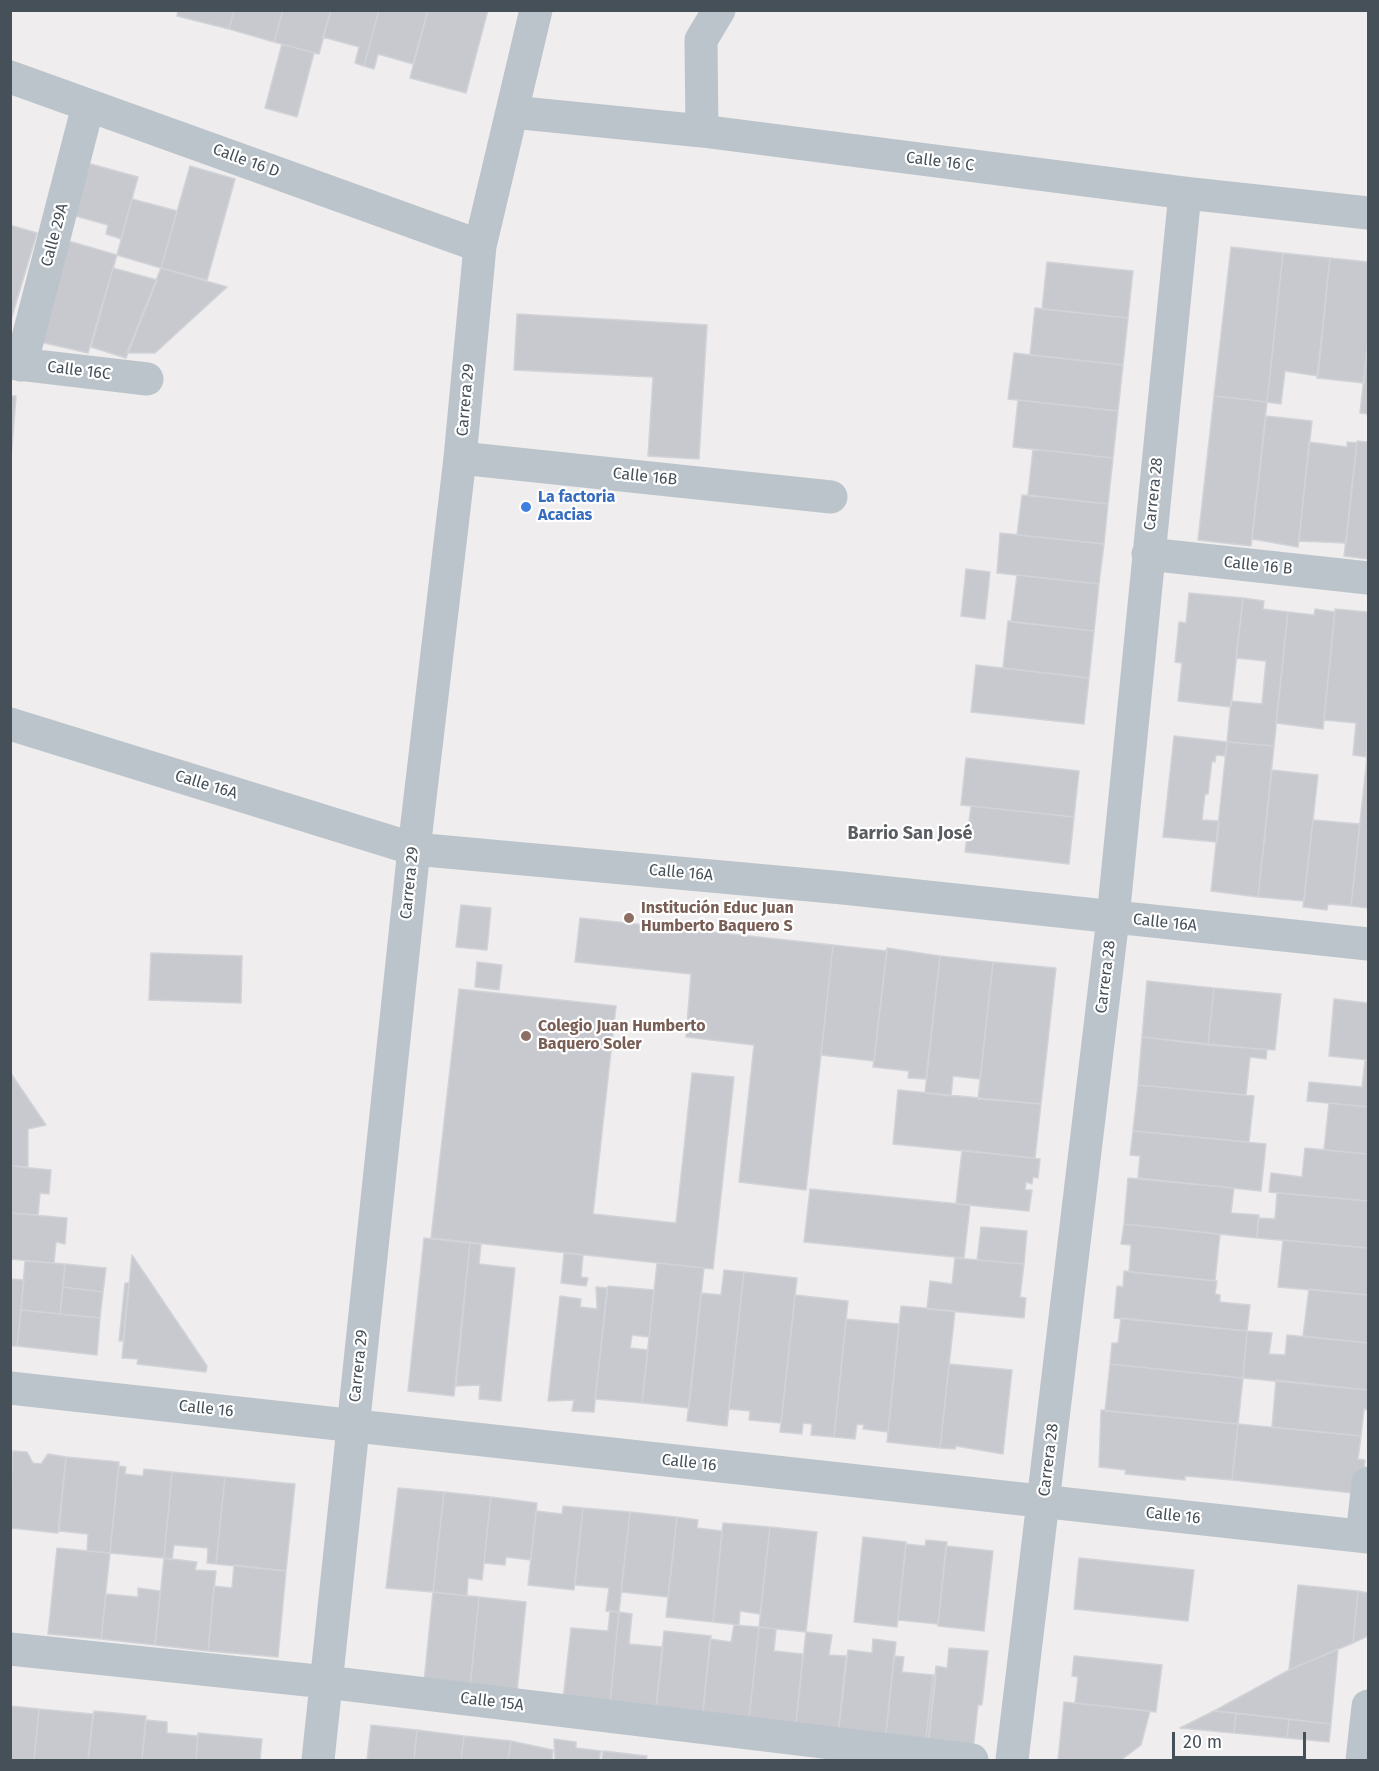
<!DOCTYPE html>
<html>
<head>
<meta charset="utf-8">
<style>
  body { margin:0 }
  #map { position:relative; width:1379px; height:1771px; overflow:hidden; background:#efeded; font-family:"Fira Sans",sans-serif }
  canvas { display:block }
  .frame { position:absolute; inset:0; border:12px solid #465059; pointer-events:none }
  .scale { position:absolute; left:1172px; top:1732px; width:134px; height:27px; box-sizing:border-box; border:3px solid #465059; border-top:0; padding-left:8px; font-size:18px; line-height:21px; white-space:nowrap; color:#465059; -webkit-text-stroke:4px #fff; paint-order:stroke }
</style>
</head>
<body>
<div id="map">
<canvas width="1379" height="1771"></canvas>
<div class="frame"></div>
<div class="scale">20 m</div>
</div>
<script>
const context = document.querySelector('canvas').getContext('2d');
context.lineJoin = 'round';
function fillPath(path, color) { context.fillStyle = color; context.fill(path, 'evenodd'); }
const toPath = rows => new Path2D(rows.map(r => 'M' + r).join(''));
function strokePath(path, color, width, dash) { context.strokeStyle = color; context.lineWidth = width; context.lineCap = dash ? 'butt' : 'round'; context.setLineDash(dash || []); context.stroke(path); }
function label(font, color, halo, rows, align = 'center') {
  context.font = font + ' "Fira Sans",sans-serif'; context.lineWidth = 4.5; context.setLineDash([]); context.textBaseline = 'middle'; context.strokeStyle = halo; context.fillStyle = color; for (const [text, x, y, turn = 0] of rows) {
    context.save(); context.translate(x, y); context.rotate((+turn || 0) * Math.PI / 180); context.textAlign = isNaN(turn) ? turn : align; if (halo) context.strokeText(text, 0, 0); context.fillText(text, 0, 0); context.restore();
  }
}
const building = toPath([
  [178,10,234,10,229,29,177,16,178,10],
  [234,10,283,10,274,42,229,29,234,10],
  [283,10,331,10,319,54,274,42,283,10],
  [331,10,379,10,364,66,355,63,359,47,323,37,331,10],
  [379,10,428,10,413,64,378,54,374,69,364,66,379,10],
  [428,10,488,10,466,93,410,78,428,10],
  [282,44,314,53,297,117,265,108,282,44],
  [87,163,138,177,121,239,106,234,108,225,72,215,87,163],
  [190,166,235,179,207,280,161,268,190,166],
  [132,199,177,211,161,268,117,255,132,199],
  [10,225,37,233,10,323,10,225],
  [65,240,117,255,88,353,36,341,65,240],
  [1231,247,1283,253,1267,402,1214,396,1231,247],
  [1283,253,1330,258,1318,376,1285,371,1281,404,1267,402,1283,253],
  [1330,258,1368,262,1368,340,1364,383,1317,378,1330,258],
  [1047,262,1133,271,1128,318,1042,309,1047,262],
  [113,268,157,280,126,358,91,347,113,268],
  [161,268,227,287,155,353,127,353,161,268],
  [1035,308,1128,318,1123,365,1030,355,1035,308],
  [517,314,707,325,699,459,648,456,653,377,514,370,517,314],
  [1368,340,1368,414,1360,413,1368,340],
  [1014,353,1123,365,1118,411,1008,399,1014,353],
  [10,396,16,396,10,472,10,396],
  [1214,396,1267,402,1251,546,1198,540,1214,396],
  [1018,400,1118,411,1113,458,1013,447,1018,400],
  [1266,416,1312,421,1298,547,1252,539,1266,416],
  [1357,441,1368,442,1368,559,1344,556,1357,441],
  [1309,442,1347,447,1347,442,1357,443,1346,543,1299,541,1309,442],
  [1033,449,1113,458,1108,504,1028,495,1033,449],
  [1022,495,1108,504,1104,544,1017,535,1022,495],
  [1000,533,1104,544,1099,584,997,573,1000,533],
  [966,569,990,572,985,619,961,616,966,569],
  [1017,575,1099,584,1094,631,1011,622,1017,575],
  [1189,593,1243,598,1231,707,1178,701,1182,663,1175,662,1179,622,1186,623,1189,593],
  [1243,598,1264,601,1263,609,1288,612,1274,746,1227,742,1231,701,1262,704,1266,661,1236,658,1243,598],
  [1315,609,1335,612,1323,729,1276,723,1288,612,1314,615,1315,609],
  [1335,609,1368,612,1367,757,1353,755,1356,723,1324,720,1335,609],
  [1008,621,1094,631,1089,678,1003,668,1008,621],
  [976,665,1089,678,1084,724,971,712,976,665],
  [1174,736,1227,742,1225,756,1216,755,1215,762,1212,761,1208,794,1205,794,1202,820,1219,821,1217,842,1163,837,1174,736],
  [1227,742,1274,746,1258,897,1211,891,1227,742],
  [1367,757,1368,757,1368,908,1351,906,1367,757],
  [966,758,1079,771,1074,817,961,805,966,758],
  [1272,770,1318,775,1304,901,1258,897,1272,770],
  [971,806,1074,817,1069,864,965,852,971,806],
  [1313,820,1360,824,1351,906,1328,904,1327,910,1303,907,1313,820],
  [461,905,491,908,487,950,456,947,461,905],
  [580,918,833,945,806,1190,739,1182,754,1045,686,1037,691,974,575,962,580,918],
  [833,945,887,951,874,1061,821,1055,833,945],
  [887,948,940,956,926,1079,908,1078,909,1071,873,1067,887,948],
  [151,953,242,956,241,1003,149,1000,151,953],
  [940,956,993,962,980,1079,953,1076,951,1096,925,1093,940,956],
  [477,962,502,965,499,990,475,987,477,962],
  [993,962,1056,968,1041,1104,978,1099,993,962],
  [1147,981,1214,988,1208,1045,1142,1037,1147,981],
  [1214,988,1281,994,1275,1050,1208,1045,1214,988],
  [459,989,616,1006,593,1214,676,1223,692,1073,734,1077,713,1269,431,1238,459,989],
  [1334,999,1368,1003,1368,1060,1329,1056,1334,999],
  [1142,1037,1267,1050,1266,1059,1250,1057,1246,1095,1138,1085,1142,1037],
  [1365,1060,1368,1060,1368,1107,1307,1101,1309,1082,1362,1087,1365,1060],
  [10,1072,46,1125,28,1129,28,1167,10,1166,10,1072],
  [1138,1085,1254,1096,1249,1142,1133,1131,1138,1085],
  [898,1090,1041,1104,1035,1158,893,1144,898,1090],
  [1329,1103,1368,1107,1368,1154,1324,1150,1329,1103],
  [1133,1131,1266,1144,1261,1191,1138,1178,1140,1156,1130,1155,1133,1131],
  [1305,1148,1368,1154,1368,1201,1269,1192,1271,1173,1302,1177,1305,1148],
  [962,1150,1040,1159,1038,1178,1033,1177,1032,1184,1026,1182,1025,1190,1032,1190,1029,1211,956,1204,962,1150],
  [10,1166,51,1170,49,1194,40,1193,38,1215,10,1213,10,1166],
  [1128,1178,1234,1188,1231,1213,1259,1215,1257,1238,1124,1224,1128,1178],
  [810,1189,970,1205,964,1258,804,1242,810,1189],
  [1277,1193,1368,1201,1368,1248,1257,1238,1258,1218,1275,1219,1277,1193],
  [10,1213,67,1218,65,1244,56,1242,54,1263,10,1259,10,1213],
  [1124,1224,1220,1234,1215,1281,1129,1272,1131,1245,1121,1244,1124,1224],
  [981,1227,1027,1231,1024,1264,977,1260,981,1227],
  [424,1238,470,1243,454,1396,408,1391,424,1238],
  [1283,1240,1368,1248,1368,1295,1278,1287,1283,1240],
  [470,1243,481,1244,479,1264,515,1268,501,1401,479,1399,480,1385,456,1386,470,1243],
  [564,1253,583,1255,581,1277,588,1278,586,1286,561,1283,564,1253],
  [132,1255,207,1366,206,1372,137,1364,138,1359,122,1358,132,1255],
  [955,1258,1024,1264,1020,1297,1026,1298,1024,1318,927,1309,930,1281,952,1284,955,1258],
  [25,1261,65,1264,60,1314,21,1310,25,1261],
  [657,1263,704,1268,689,1408,642,1403,657,1263],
  [65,1264,106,1268,103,1292,63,1287,65,1264],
  [724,1270,744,1272,727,1426,687,1421,701,1293,721,1295,724,1270],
  [1124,1271,1217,1281,1215,1294,1220,1295,1220,1302,1250,1305,1247,1331,1114,1318,1117,1286,1123,1287,1124,1271],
  [744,1272,797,1278,781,1423,749,1420,750,1411,729,1409,744,1272],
  [10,1279,24,1280,17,1346,10,1346,10,1279],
  [125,1283,129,1283,123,1341,119,1341,125,1283],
  [608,1286,654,1290,649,1337,632,1335,630,1348,648,1350,642,1403,595,1399,608,1286],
  [63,1287,103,1292,100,1318,60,1314,63,1287],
  [596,1287,607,1288,594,1412,572,1411,574,1400,548,1401,560,1296,581,1299,580,1307,597,1309,596,1287],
  [1309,1289,1368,1295,1368,1343,1303,1336,1309,1289],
  [795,1295,848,1301,834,1437,811,1435,812,1424,803,1423,802,1434,780,1432,795,1295],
  [901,1306,955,1311,940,1448,887,1442,901,1306],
  [21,1310,100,1318,97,1355,17,1346,21,1310],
  [1121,1318,1247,1331,1243,1378,1110,1364,1112,1343,1118,1343,1121,1318],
  [846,1319,899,1324,888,1432,863,1429,864,1425,857,1424,855,1439,834,1437,846,1319],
  [1247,1331,1272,1333,1269,1354,1285,1355,1287,1335,1368,1343,1368,1390,1243,1378,1247,1331],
  [949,1364,1012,1370,1003,1454,956,1446,955,1449,940,1448,949,1364],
  [1110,1364,1243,1378,1238,1424,1105,1411,1110,1364],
  [1276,1380,1368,1390,1368,1410,1364,1409,1361,1436,1272,1427,1276,1380],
  [1101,1410,1238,1424,1232,1480,1185,1476,1185,1480,1125,1474,1126,1470,1099,1467,1101,1410],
  [1238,1424,1361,1436,1358,1459,1365,1460,1362,1494,1232,1480,1238,1424],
  [13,1451,27,1452,33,1463,41,1464,48,1454,66,1457,58,1533,10,1528,13,1451],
  [66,1457,119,1462,110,1553,87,1551,88,1534,59,1531,66,1457],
  [119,1466,126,1467,125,1474,143,1476,144,1469,172,1472,164,1558,110,1553,119,1466],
  [172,1472,225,1477,216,1564,207,1563,208,1548,174,1545,172,1560,164,1558,172,1472],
  [225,1477,295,1484,286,1571,216,1564,225,1477],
  [398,1488,444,1492,433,1592,386,1588,398,1488],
  [444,1492,491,1497,482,1580,468,1578,467,1596,433,1592,444,1492],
  [491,1497,537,1503,531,1560,506,1557,505,1565,484,1563,491,1497],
  [563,1506,583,1508,574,1590,528,1585,536,1511,562,1514,563,1506],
  [583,1508,630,1512,619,1612,606,1611,609,1588,575,1585,583,1508],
  [630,1512,677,1517,668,1597,621,1592,630,1512],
  [677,1517,698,1520,697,1528,722,1531,713,1622,666,1617,677,1517],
  [723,1523,770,1527,760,1614,740,1611,739,1625,713,1622,723,1523],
  [770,1527,817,1532,806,1632,759,1627,770,1527],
  [863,1537,906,1542,897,1627,854,1622,863,1537],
  [926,1540,947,1542,938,1624,898,1620,906,1544,925,1546,926,1540],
  [946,1546,993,1551,984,1631,938,1626,946,1546],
  [57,1548,110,1553,101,1639,48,1634,57,1548],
  [164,1558,197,1562,195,1570,216,1571,208,1651,155,1645,164,1558],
  [1079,1558,1194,1570,1188,1621,1074,1609,1079,1558],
  [234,1565,286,1571,278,1657,208,1651,214,1586,232,1588,234,1565],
  [1298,1585,1358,1591,1353,1643,1289,1670,1298,1585],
  [138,1588,160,1591,155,1645,101,1639,106,1594,138,1597,138,1588],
  [1358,1591,1368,1593,1368,1636,1353,1643,1358,1591],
  [433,1592,479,1597,469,1697,423,1692,433,1592],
  [479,1597,526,1602,516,1702,469,1697,479,1597],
  [610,1611,619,1612,609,1712,563,1700,571,1628,608,1631,610,1611],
  [619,1612,632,1614,629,1644,663,1647,655,1717,609,1712,619,1612],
  [734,1625,759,1627,748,1727,702,1722,710,1639,731,1642,734,1625],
  [759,1627,776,1629,774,1651,803,1654,795,1732,748,1727,759,1627],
  [664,1631,711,1636,702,1722,655,1717,664,1631],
  [806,1632,832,1635,829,1655,846,1656,838,1736,795,1732,806,1632],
  [873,1639,896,1642,885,1742,838,1736,848,1650,872,1653,873,1639],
  [949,1648,988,1651,982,1705,978,1705,973,1751,927,1752,936,1666,947,1668,949,1648],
  [1338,1649,1331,1724,1214,1711,1289,1670,1338,1649],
  [894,1656,904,1657,902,1672,933,1675,925,1746,885,1742,894,1656],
  [1074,1656,1162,1665,1156,1712,1075,1703,1078,1677,1072,1676,1074,1656],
  [933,1675,936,1676,928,1746,925,1746,933,1675],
  [1064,1702,1150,1711,1141,1745,1121,1760,1058,1760,1064,1702],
  [10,1706,39,1709,34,1760,10,1760,10,1706],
  [39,1709,93,1714,88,1760,34,1760,39,1709],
  [94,1711,146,1716,142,1760,88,1760,94,1711],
  [1214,1711,1236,1713,1234,1733,1180,1728,1214,1711],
  [1236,1713,1289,1719,1287,1738,1234,1733,1236,1713],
  [1289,1719,1331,1724,1329,1742,1287,1738,1289,1719],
  [146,1720,167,1722,167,1733,198,1736,196,1760,142,1760,146,1720],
  [371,1725,417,1730,414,1760,367,1760,371,1725],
  [417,1730,464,1736,461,1760,414,1760,417,1730],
  [198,1733,262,1739,260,1760,196,1760,198,1733],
  [464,1736,511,1741,508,1760,461,1760,464,1736],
  [554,1739,576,1742,576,1748,601,1751,599,1760,555,1760,554,1739],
  [511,1741,553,1750,552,1760,508,1760,511,1741],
  [603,1751,647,1756,646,1760,602,1760,603,1751]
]);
const minor = toPath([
  [10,77,480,246],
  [512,112,702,131,1185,193,1368,213],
  [702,131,701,40,719,10],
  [10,363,147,379],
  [21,365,88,106],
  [460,458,831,497],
  [1148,554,1368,578],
  [10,724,414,849,843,888,1368,944],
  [10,1388,1368,1537],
  [1362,1536,1368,1483],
  [10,1649,326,1682,972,1760],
  [318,1760,414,849,460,458,480,246,536,10],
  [1012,1760,1113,918,1185,193],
  [1362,1760,1368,1706]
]);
const markers = [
  [526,507,6,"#3f7fe0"],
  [629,918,6,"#8d6e63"],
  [526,1036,6,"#8d6e63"]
];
const streetNames = [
  ["Calle 16 D",246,161,20],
  ["Calle 16 C",940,162,7],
  ["Calle 29A",55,235,-75],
  ["Calle 16C",79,371,7],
  ["Carrera 29",466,400,-85],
  ["Calle 16B",645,477,6],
  ["Carrera 28",1154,494,-84],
  ["Calle 16 B",1258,566,6],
  ["Calle 16A",206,785,17],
  ["Calle 16A",681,873,5],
  ["Carrera 29",410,883,-84],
  ["Calle 16A",1165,923,6],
  ["Carrera 28",1106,977,-83],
  ["Carrera 29",359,1366,-84],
  ["Calle 16",206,1409,6],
  ["Carrera 28",1049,1460,-83],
  ["Calle 16",689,1463,6],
  ["Calle 16",1173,1516,6],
  ["Calle 15A",492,1702,7]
];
const shopNames = [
  ["La factoria",538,498],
  ["Acacias",538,516]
];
const educationNames = [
  ["Institución Educ Juan",641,909],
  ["Humberto Baquero S",641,927],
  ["Colegio Juan Humberto",538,1027],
  ["Baquero Soler",538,1045]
];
const neighbourhoodNames = [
  ["Barrio San José",910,834]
];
fillPath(building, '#c7c9cf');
strokePath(building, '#d1d3d8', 1.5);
strokePath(minor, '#bcc4cb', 33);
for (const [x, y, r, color] of markers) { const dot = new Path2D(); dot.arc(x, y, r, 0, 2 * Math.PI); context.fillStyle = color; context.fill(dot); strokePath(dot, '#fff', 2); }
label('16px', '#465059', '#fff', streetNames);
label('bold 16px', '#366cbe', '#fff', shopNames, 'left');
label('bold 16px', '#785e54', '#fff', educationNames, 'left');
label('bold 18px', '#5a5d61', '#fff', neighbourhoodNames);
</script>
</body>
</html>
